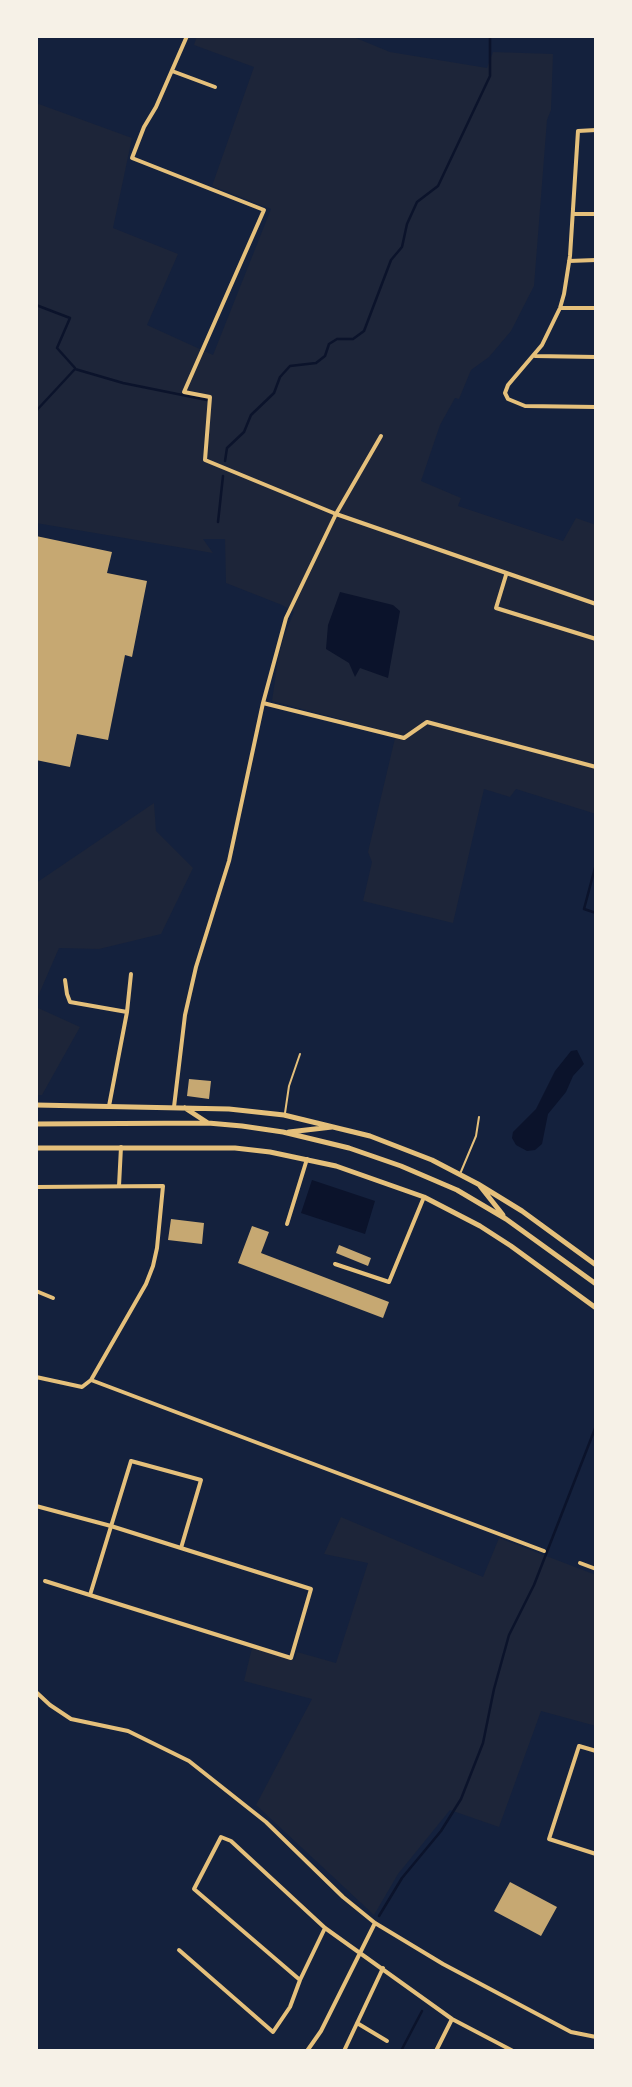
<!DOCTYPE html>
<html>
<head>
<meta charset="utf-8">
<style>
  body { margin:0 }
  #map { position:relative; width:632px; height:2087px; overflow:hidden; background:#14213d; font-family:"Source Sans 3",sans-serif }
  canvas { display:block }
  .frame { position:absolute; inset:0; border:38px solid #f6f1e7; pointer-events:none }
</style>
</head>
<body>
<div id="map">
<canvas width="632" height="2087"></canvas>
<div class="frame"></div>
</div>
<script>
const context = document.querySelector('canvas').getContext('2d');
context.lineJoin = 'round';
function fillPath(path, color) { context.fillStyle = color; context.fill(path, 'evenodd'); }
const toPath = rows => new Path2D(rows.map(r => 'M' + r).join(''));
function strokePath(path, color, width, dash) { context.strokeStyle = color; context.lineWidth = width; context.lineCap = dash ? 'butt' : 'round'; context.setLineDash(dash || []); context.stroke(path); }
const green = toPath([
  [197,36,351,36,390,52,487,68,493,52,553,54,551,110,547,120,534,286,511,331,489,357,471,370,459,399,455,398,440,425,421,481,461,498,458,506,563,541,576,518,596,525,596,814,516,789,510,797,484,789,453,923,363,901,372,862,368,852,396,734,272,701,278,659,284,636,294,612,282,605,226,583,225,539,203,539,213,553,36,523,36,103,132,138,113,228,178,254,147,325,213,355,271,209,212,186,254,67,194,45],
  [154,803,156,831,193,868,161,934,99,949,59,948,36,1001,36,883],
  [36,1007,80,1027,42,1095,36,1095],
  [341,1517,483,1577,499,1538,596,1575,596,1726,541,1711,499,1827,450,1810,398,1874,374,1915,256,1805,312,1699,244,1681,252,1648,295,1660,297,1652,336,1663,368,1563,324,1554]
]);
const water = toPath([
  [340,592,393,605,400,611,388,678,360,668,355,677,349,663,326,649,328,625],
  [577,1050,584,1064,573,1076,566,1092,548,1114,542,1144,535,1150,527,1151,516,1145,512,1138,513,1132,536,1109,555,1071,571,1051],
  [312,1180,375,1201,365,1234,301,1213]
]);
const stream = toPath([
  [36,305,70,318,57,348,75,368],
  [36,411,75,369,123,383,207,400],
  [225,461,227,448,244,432,251,415,274,393,280,377,290,366,316,363,325,356,329,344,337,339,353,339,364,331,391,260,402,247,407,224,417,202,438,186,490,76,490,36],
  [218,522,223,476],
  [596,864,584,909,596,913],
  [379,1916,402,1878,441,1831,461,1799,483,1743,494,1689,509,1635,534,1585,596,1426],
  [401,2051,422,2011]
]);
const building = toPath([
  [36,536,112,552,107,573,147,581,132,657,125,655,108,740,77,734,70,767,36,760],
  [189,1079,211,1081,209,1099,187,1096],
  [171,1219,204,1223,202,1244,168,1240],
  [252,1226,269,1232,261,1253,389,1302,383,1318,238,1263],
  [339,1245,371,1258,368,1266,336,1253],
  [510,1882,557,1907,541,1936,494,1911]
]);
const service = toPath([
  [285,1113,289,1086,300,1054],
  [460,1174,476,1136,479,1117]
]);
const minor = toPath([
  [187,36,156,107,144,127,132,158,264,210,184,392,210,397,205,460,336,514,596,604],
  [172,71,215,87],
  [596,130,578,131,570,256,564,294,560,308,542,345,508,385,505,393,508,399,525,406,596,407],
  [573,214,596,214],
  [569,261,596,260],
  [560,308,596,308],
  [535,356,596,357],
  [506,575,496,608,596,639],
  [263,703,404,738,427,722,596,767],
  [65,980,67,994,70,1002,127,1012],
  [109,1106,127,1012,131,974],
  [174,1107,185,1015,196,967,229,861,263,703,286,618,336,514,381,436],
  [119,1186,121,1147],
  [36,1187,163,1186,157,1248,153,1266,146,1284,91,1380,82,1387,36,1377],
  [287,1224,307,1159],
  [335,1264,389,1282,424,1197],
  [36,1291,53,1298],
  [91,1380,544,1551],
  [36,1506,111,1526,311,1589,291,1658,45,1581],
  [580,1563,596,1569],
  [90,1595,131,1461,201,1480,181,1548],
  [36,1692,50,1705,71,1719,128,1731,189,1761,266,1822,343,1897,375,1923,443,1964,571,2032,596,2037],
  [596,1751,579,1746,549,1839,596,1854],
  [179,1950,273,2032,290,2007,300,1980,325,1928],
  [300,1980,194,1889,221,1837,231,1841,325,1928,452,2019,513,2051],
  [357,2023,387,2041],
  [307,2051,321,2031,375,1923],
  [344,2051,383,1968],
  [436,2051,452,2019]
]);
const secondary = toPath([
  [36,1105,229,1109,284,1115,370,1136,432,1160,478,1184,522,1211,596,1265],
  [185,1108,208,1123],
  [36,1124,208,1123,242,1126,283,1132,349,1148,401,1166,457,1190,506,1219,596,1284],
  [289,1132,332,1127],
  [36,1148,235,1148,270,1152,336,1166,424,1197,480,1226,511,1246,596,1308],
  [480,1186,503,1215]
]);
fillPath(green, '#1d2539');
fillPath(water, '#0b132b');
strokePath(stream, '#0b132b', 2.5);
fillPath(building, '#c6a872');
strokePath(service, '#e5c07b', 2);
strokePath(minor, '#e5c07b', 4);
strokePath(secondary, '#e5c07b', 5);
</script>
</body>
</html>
